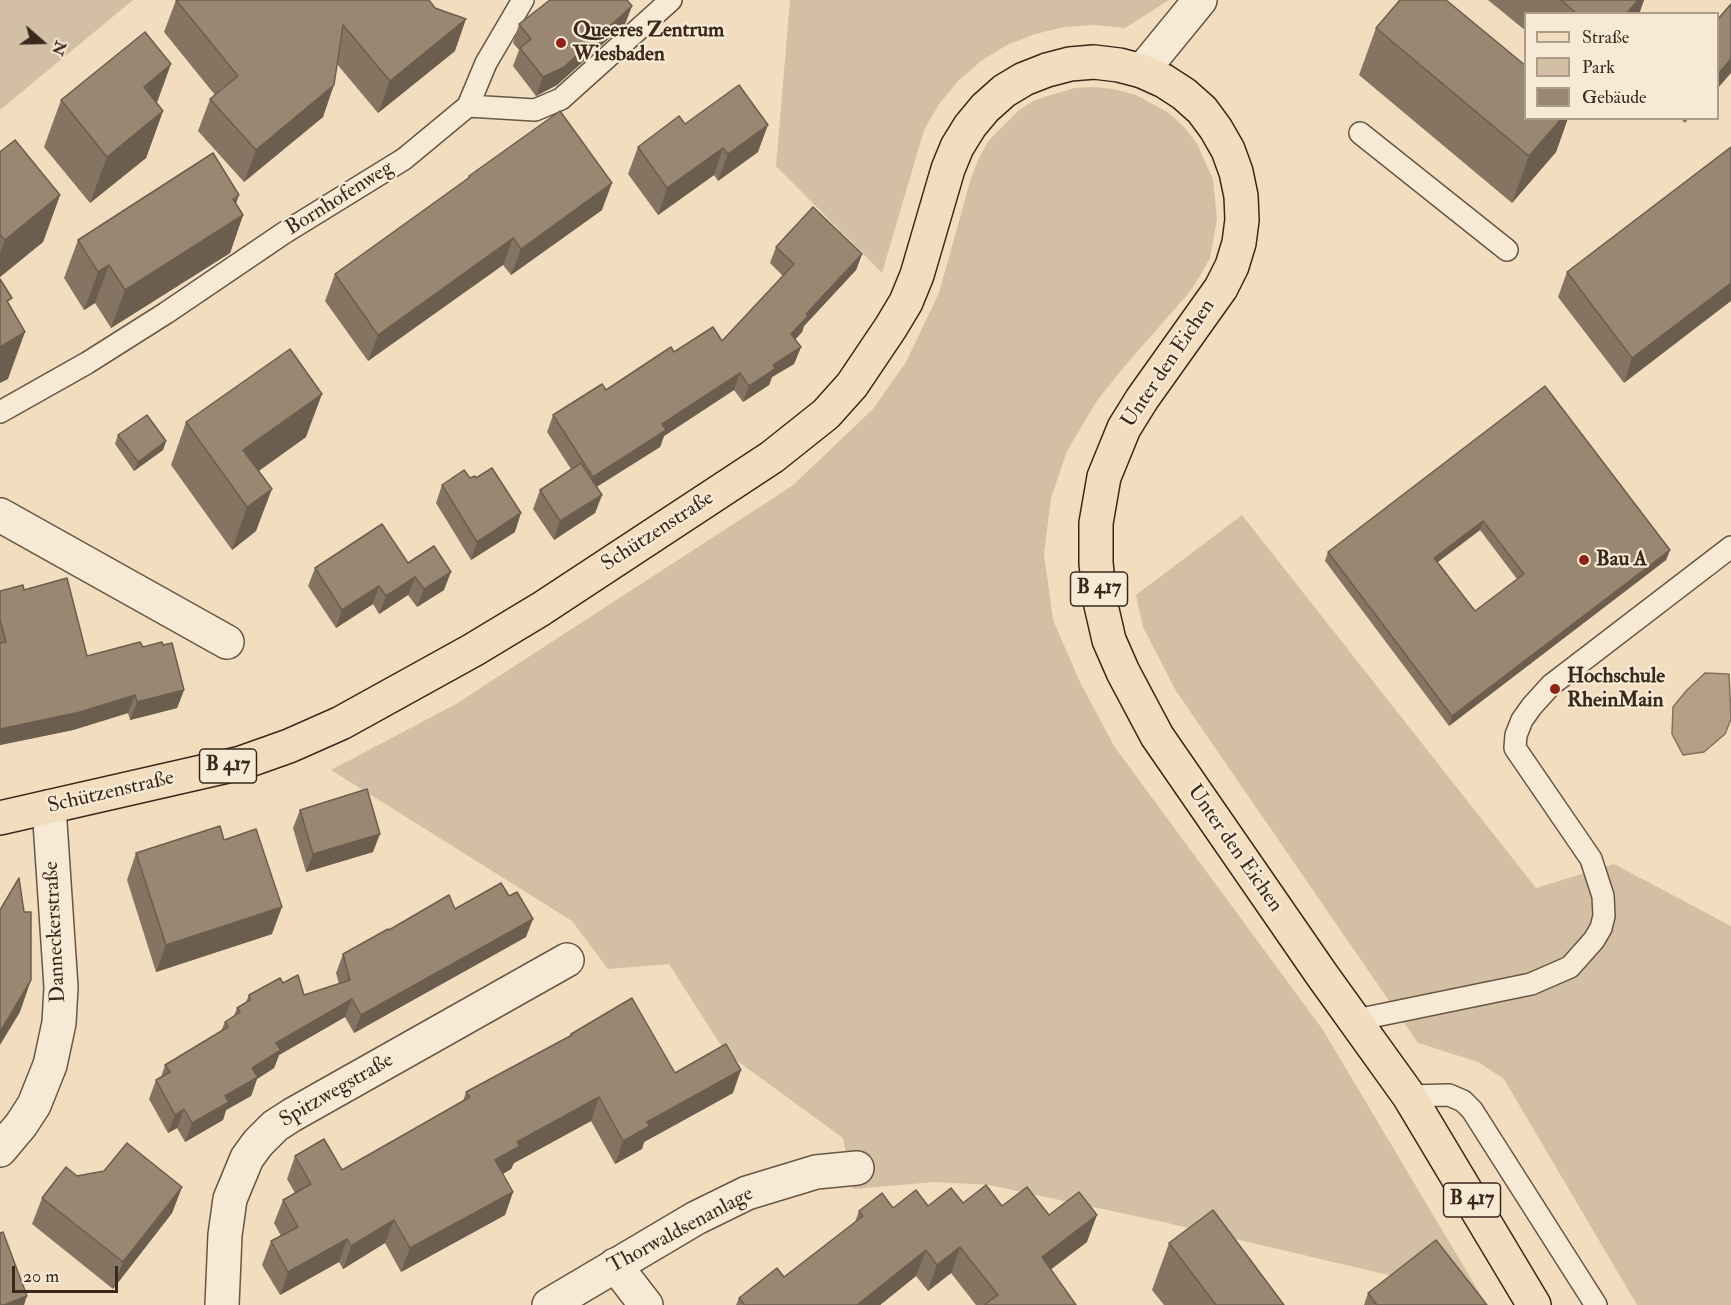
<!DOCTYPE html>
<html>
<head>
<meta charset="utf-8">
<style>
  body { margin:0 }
  #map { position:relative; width:1731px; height:1305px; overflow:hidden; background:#f2debe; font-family:"IM FELL Double Pica",serif }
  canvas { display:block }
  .legend { position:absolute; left:1524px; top:12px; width:195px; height:108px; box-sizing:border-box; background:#f7ead5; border:2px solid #ab9c8b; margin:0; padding:8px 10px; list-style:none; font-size:18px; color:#3a281d }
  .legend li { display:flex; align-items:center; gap:12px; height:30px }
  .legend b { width:30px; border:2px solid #ab9c8b }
  .north { position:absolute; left:12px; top:12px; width:60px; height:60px; -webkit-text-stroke:4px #f7ead5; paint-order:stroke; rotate:110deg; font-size:16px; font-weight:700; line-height:24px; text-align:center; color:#3a281d }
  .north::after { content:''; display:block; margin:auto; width:21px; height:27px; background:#3a281d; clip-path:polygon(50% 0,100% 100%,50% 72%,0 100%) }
  .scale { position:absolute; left:12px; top:1266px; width:106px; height:27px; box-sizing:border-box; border:3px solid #3a281d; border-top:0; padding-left:8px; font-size:18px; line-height:21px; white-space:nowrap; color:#3a281d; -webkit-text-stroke:4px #f7ead5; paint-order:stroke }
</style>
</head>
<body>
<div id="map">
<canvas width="1731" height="1305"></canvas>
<ul class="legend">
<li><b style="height:8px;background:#f2debe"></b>Straße</li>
<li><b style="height:16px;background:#d3bfa3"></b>Park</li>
<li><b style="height:16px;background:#9a8771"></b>Gebäude</li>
</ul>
<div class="north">N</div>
<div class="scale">20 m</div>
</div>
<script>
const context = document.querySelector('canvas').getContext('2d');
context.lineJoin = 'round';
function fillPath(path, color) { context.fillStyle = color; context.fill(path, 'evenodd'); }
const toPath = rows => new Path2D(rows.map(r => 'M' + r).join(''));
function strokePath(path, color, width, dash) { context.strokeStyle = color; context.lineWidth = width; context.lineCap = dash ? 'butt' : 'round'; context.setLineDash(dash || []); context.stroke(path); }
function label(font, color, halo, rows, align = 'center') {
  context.font = font + ' "IM FELL Double Pica",serif'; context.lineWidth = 4.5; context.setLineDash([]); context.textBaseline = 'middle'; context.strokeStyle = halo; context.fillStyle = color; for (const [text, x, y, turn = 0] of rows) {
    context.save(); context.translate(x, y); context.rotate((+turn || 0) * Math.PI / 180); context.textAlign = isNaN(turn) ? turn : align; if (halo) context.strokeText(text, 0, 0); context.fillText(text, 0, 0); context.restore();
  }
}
const green = toPath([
  [0,0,133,0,0,110],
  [790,0,1169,0,1125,28,1095,25,1065,27,1035,34,1007,45,981,61,958,81,939,104,924,130,882,273,776,166],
  [1094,87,1114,89,1136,95,1169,113,1184,127,1196,142,1213,179,1217,219,1210,258,1200,276,1188,294,1123,368,1096,402,1067,451,1051,498,1044,554,1053,620,1079,680,1114,746,1323,1030,1482,1297,1159,1221,989,1185,935,1182,853,1189,843,1138,725,1052,669,964,608,969,572,921,331,770,456,704,792,486,873,409,906,362,939,293,971,178,979,158,989,140,1018,111,1035,100,1074,88],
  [1242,515,1536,888,1614,864,1731,926,1731,1305,1637,1305,1504,1079,1478,1062,1418,1043,1176,691,1143,627,1136,595]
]);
const water = toPath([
  [1705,673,1729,674,1731,719,1725,734,1704,752,1683,755,1672,734,1673,707,1687,690,1705,673]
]);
const service = toPath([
  [468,106,486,63,523,0],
  [1360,133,1507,250],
  [0,412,87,363,166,313,284,233,404,159,468,106,535,110,561,99,671,0],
  [1356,1020,1531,984,1570,967,1594,940,1601,928,1604,916,1603,896,1591,859,1515,748,1516,735,1522,720,1532,706,1551,685,1731,547],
  [1409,1096,1449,1095,1463,1101,1472,1110,1596,1305]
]);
const minor = toPath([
  [1142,71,1200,0],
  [0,515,227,642],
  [0,1150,21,1125,34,1105,50,1065,59,1023,61,987,49,807],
  [615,1265,646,1305],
  [222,1305,225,1235,230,1199,247,1158,258,1143,275,1126,292,1115,567,960],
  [549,1305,696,1218,747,1193,816,1172,857,1168]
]);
const primary = toPath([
  [0,818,241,763,289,746,341,723,473,650,541,609,772,457,826,414,852,385,891,327,906,302,917,275,948,169,957,147,970,126,985,108,1004,91,1024,79,1047,70,1070,64,1094,62,1119,65,1142,71,1164,81,1184,94,1202,110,1216,129,1228,150,1236,172,1241,196,1242,220,1239,243,1232,266,1221,288,1142,399,1124,428,1104,477,1096,523,1096,563,1100,601,1109,640,1123,672,1157,736,1322,975,1409,1096,1534,1305]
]);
const wall = toPath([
  [176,0,429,0,455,51,378,113,337,64,323,117,244,182,198,131,210,99,215,95,164,32],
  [1488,0,1644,0,1639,14,1526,14,1526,31],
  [632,6,625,24,557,85,536,96,513,66,519,50,513,43,519,24],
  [1376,28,1526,118,1568,118,1556,152,1512,203,1359,75],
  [61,100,157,103,163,111,146,158,90,203,44,147],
  [1680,118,1689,118,1685,123],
  [685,124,758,152,718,181,714,175,658,215,628,174,638,147],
  [1731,147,1624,383,1558,297,1567,272],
  [0,152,60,195,43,242,0,277],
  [469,176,602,210,511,275,503,265,368,361,325,301,335,274,467,179],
  [236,203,243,215,230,253,111,328,95,303,84,310,64,278,78,240],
  [776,247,862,254,856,270,804,326,802,332,795,340,801,347,794,364,772,377,769,385,743,402,734,390,664,436,660,447,596,487,602,495,595,513,554,540,533,509,540,490,571,469,547,432,553,415,606,390,674,352,722,341,783,276,770,263],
  [1545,386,1670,550,1666,560,1449,726,1325,561,1328,552],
  [1480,530,1517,579,1475,611,1438,562],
  [186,422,306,437,258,471,256,531,232,550,171,465],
  [118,435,166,441,163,450,134,471,115,444],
  [470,478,476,478,515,532,471,560,436,503,442,485],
  [408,563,444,590,417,607,408,595,379,614,373,604,336,628,308,586,315,568],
  [24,590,87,656,143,647,184,690,177,708,130,720,128,713,73,730,0,745,0,591],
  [300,810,373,852,306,872,293,828],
  [224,840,272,934,156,972,127,880,136,853],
  [455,909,526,937,354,1033,345,1017,279,1055,274,1068,257,1079,251,1096,226,1110,223,1120,185,1142,177,1128,168,1133,149,1099,156,1080,161,1077,165,1065,221,1031,225,1022,234,1016,237,1008,246,1002,249,995,283,983,304,995,339,984,336,973,343,954,389,930],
  [571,1034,675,1073,733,1093,644,1142,642,1149,615,1164,591,1121,514,1163,511,1169,503,1174,513,1192,505,1215,401,1272,385,1243,343,1269,339,1262,280,1295,262,1265,271,1241,281,1236,274,1223,283,1200,295,1193,287,1179,295,1156,342,1170,463,1101,466,1092,570,1037],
  [77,1176,182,1187,172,1213,113,1289,32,1224,42,1198],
  [963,1203,1002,1206,1049,1215,1087,1242,1051,1269,1076,1305,976,1305,951,1273,928,1291,916,1276,880,1305,736,1305,739,1298,784,1277,855,1222,859,1211],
  [1169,1243,1284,1305,1164,1305,1152,1290],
  [1368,1293,1487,1305,1364,1305]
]);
const shadedWall = toPath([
  [1638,0,1644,0,1639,14,1626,14],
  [632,6,625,24,557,85,536,96,543,77],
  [466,19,455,51,378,113,390,81],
  [1731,59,1731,73,1718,88,1718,74],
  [171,64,154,111,144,87],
  [334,85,323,117,244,182,256,150],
  [163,111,146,158,90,203,107,157],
  [1562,118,1568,118,1556,152,1512,203,1529,156],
  [768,125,758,152,718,181,728,154],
  [723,148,714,175,658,215,667,188],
  [612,183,602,210,511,275,521,249],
  [60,195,43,242,0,277,0,253,5,240],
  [239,195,229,224,243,215,230,253,111,328,125,290],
  [513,238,503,265,368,361,378,335],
  [862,254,856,270,804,326,802,332,785,350,791,334,806,314],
  [109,265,95,303,84,310,98,272],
  [1731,283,1731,301,1624,383,1632,358],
  [25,332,8,379,0,383,0,347],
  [801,347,794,364,772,377,769,385,743,402,749,386,773,365],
  [740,373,734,390,664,436,660,447,587,493,593,477,662,424],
  [322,394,306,437,234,489,243,450],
  [166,441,163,450,134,471,138,462],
  [272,489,256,531,232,550,247,507],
  [602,495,595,513,554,540,560,521],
  [521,513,515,532,471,560,477,542],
  [1483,521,1480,530,1431,567,1434,558],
  [1670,550,1666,560,1449,726,1452,716],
  [451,572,444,590,417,607,424,589],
  [415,577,408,595,379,614,386,596],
  [379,586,373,604,336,628,342,610],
  [184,690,177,708,130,720,137,702],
  [135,695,128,713,73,730,0,745,0,729],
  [380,834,373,852,306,872,313,854],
  [282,907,272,934,156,972,166,945],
  [533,919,526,937,354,1033,361,1015],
  [31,980,20,1012,0,1045,0,1032],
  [352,999,345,1017,279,1055,274,1068,257,1079,251,1096,226,1110,223,1120,185,1142,192,1123,225,1096,276,1043],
  [741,1070,733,1093,644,1142,642,1149,615,1164,623,1141,647,1122],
  [599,1097,591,1121,514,1163,511,1169,487,1183,495,1160,517,1142],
  [184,1109,177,1128,168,1133,175,1115],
  [182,1187,172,1213,113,1289,123,1262],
  [513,1192,505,1215,401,1272,410,1248],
  [1097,1215,1087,1242,1033,1283,1042,1257],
  [394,1220,385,1243,343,1269,351,1246],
  [347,1239,339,1262,280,1295,288,1272],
  [960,1247,951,1273,928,1291,937,1265],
  [926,1250,916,1276,880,1305,857,1305],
  [27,1296,24,1305,4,1305]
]);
const building = toPath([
  [176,0,429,0,435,8,466,19,390,81,343,25,334,85,256,150,210,99,238,76,176,0],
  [550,0,627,0,632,6,564,67,543,77,520,48,531,39,519,24,550,0],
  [1400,0,1446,0,1526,66,1526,118,1562,118,1529,156,1376,28,1400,0],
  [1561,0,1638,0,1626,14,1577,14,1561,0],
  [1731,4,1731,59,1718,74,1718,19,1731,4],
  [145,32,171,64,144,87,163,111,107,157,61,100,145,32],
  [739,85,768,125,728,154,723,148,667,188,638,147,679,116,685,124,739,85],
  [560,111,612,183,521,249,513,238,378,335,335,274,470,177,469,176,560,111],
  [15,140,60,195,5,240,0,235,0,152,15,140],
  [1731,147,1731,283,1632,358,1567,272,1731,147],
  [213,153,239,195,233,199,243,215,125,290,109,265,98,272,78,240,213,153],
  [813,207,862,254,806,314,808,316,791,334,801,347,773,365,775,369,749,386,740,373,662,424,666,430,593,477,553,415,602,384,606,390,671,347,674,352,713,327,722,341,794,264,776,247,813,207],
  [0,279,12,298,7,301,25,332,0,347,0,279],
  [290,349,322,394,243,450,272,489,247,507,186,422,290,349],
  [1545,386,1670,550,1452,716,1328,552,1545,386],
  [1483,521,1524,574,1475,611,1434,558,1483,521],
  [147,415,166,441,138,462,118,435,147,415],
  [581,463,602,495,560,521,540,490,581,463],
  [492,468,521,513,477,542,442,485,464,470,470,478,475,476,476,478,492,468],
  [382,524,408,563,434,546,451,572,424,589,415,577,386,596,379,586,342,610,315,568,382,524],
  [67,578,87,656,140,642,143,647,162,642,163,645,172,643,184,690,137,702,135,695,80,712,0,729,0,643,6,642,0,620,0,591,23,585,24,590,67,578],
  [367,789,380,834,313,854,300,810,367,789],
  [220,826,224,840,256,829,282,907,166,945,136,853,220,826],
  [19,878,24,912,31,912,31,980,0,1032,0,910,19,878],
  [501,883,509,896,517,892,533,919,361,1015,352,999,276,1043,281,1050,252,1068,258,1077,225,1096,229,1102,192,1123,184,1109,175,1115,156,1080,170,1072,165,1065,228,1027,225,1022,240,1012,237,1008,250,1000,249,995,280,978,283,983,298,975,304,995,350,980,343,954,388,929,389,930,449,895,455,909,501,883],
  [632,998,675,1073,726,1044,741,1070,647,1122,650,1126,623,1141,599,1097,517,1142,520,1146,495,1160,513,1192,410,1248,394,1220,351,1246,347,1239,288,1272,271,1241,298,1227,283,1200,311,1184,295,1156,324,1139,342,1170,470,1097,466,1092,572,1035,571,1034,632,998],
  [127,1143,182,1187,123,1262,42,1198,66,1167,77,1176,104,1171,127,1143],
  [986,1185,1002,1206,1027,1187,1049,1215,1079,1192,1097,1215,1042,1257,1076,1305,984,1305,998,1295,960,1247,937,1265,926,1250,857,1305,745,1305,739,1298,777,1268,784,1277,863,1216,859,1211,882,1193,893,1208,916,1190,928,1206,951,1188,963,1203,986,1185],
  [1213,1210,1284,1305,1216,1305,1169,1243,1213,1210],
  [3,1232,27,1296,4,1305,0,1305,0,1233,3,1232],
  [1436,1240,1487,1305,1377,1305,1368,1293,1436,1240]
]);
const markers = [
  [561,43,6,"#8f2418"],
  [1584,560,6,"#8f2418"],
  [1555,689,6,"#8f2418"]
];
const shields = [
  [1099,589,57],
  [228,766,57],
  [1472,1200,57]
];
const shieldNames = [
  ["B 417",1099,589],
  ["B 417",228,766],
  ["B 417",1472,1200]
];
const poiNames = [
  ["Queeres Zentrum",573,31],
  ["Wiesbaden",573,55],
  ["Bau A",1596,560],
  ["Hochschule",1567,677],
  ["RheinMain",1567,701]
];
const streetNames = [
  ["Bornhofenweg",340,199,-32],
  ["Unter den Eichen",1169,364,-56],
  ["Schützenstraße",658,532,-33],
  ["Schützenstraße",111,793,-13],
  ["Unter den Eichen",1234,849,55],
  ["Danneckerstraße",56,932,-93],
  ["Spitzwegstraße",337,1091,-30],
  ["Thorwaldsenanlage",681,1231,-28]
];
fillPath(green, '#d3bfa3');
fillPath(water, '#b3a087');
strokePath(water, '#83705d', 1.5);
strokePath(service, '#685645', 24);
strokePath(minor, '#685645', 36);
strokePath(primary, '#3a281d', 36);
strokePath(service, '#f7ead5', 21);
strokePath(minor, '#f7ead5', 33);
strokePath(primary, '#f2debe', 33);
fillPath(wall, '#847461');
fillPath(shadedWall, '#6c5e4f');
fillPath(building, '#9a8771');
strokePath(building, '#6c5e4f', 1.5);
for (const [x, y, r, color] of markers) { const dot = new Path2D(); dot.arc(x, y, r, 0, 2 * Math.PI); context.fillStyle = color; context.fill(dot); strokePath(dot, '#f7ead5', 2); }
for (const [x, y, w] of shields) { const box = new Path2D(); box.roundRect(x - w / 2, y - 17, w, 34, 4.5); context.fillStyle = '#f7ead5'; context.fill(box); strokePath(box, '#3a281d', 1.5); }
label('bold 20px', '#3a281d', null, shieldNames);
label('bold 21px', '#3a281d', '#f7ead5', poiNames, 'left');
label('21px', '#3a281d', '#f7ead5', streetNames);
</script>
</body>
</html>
